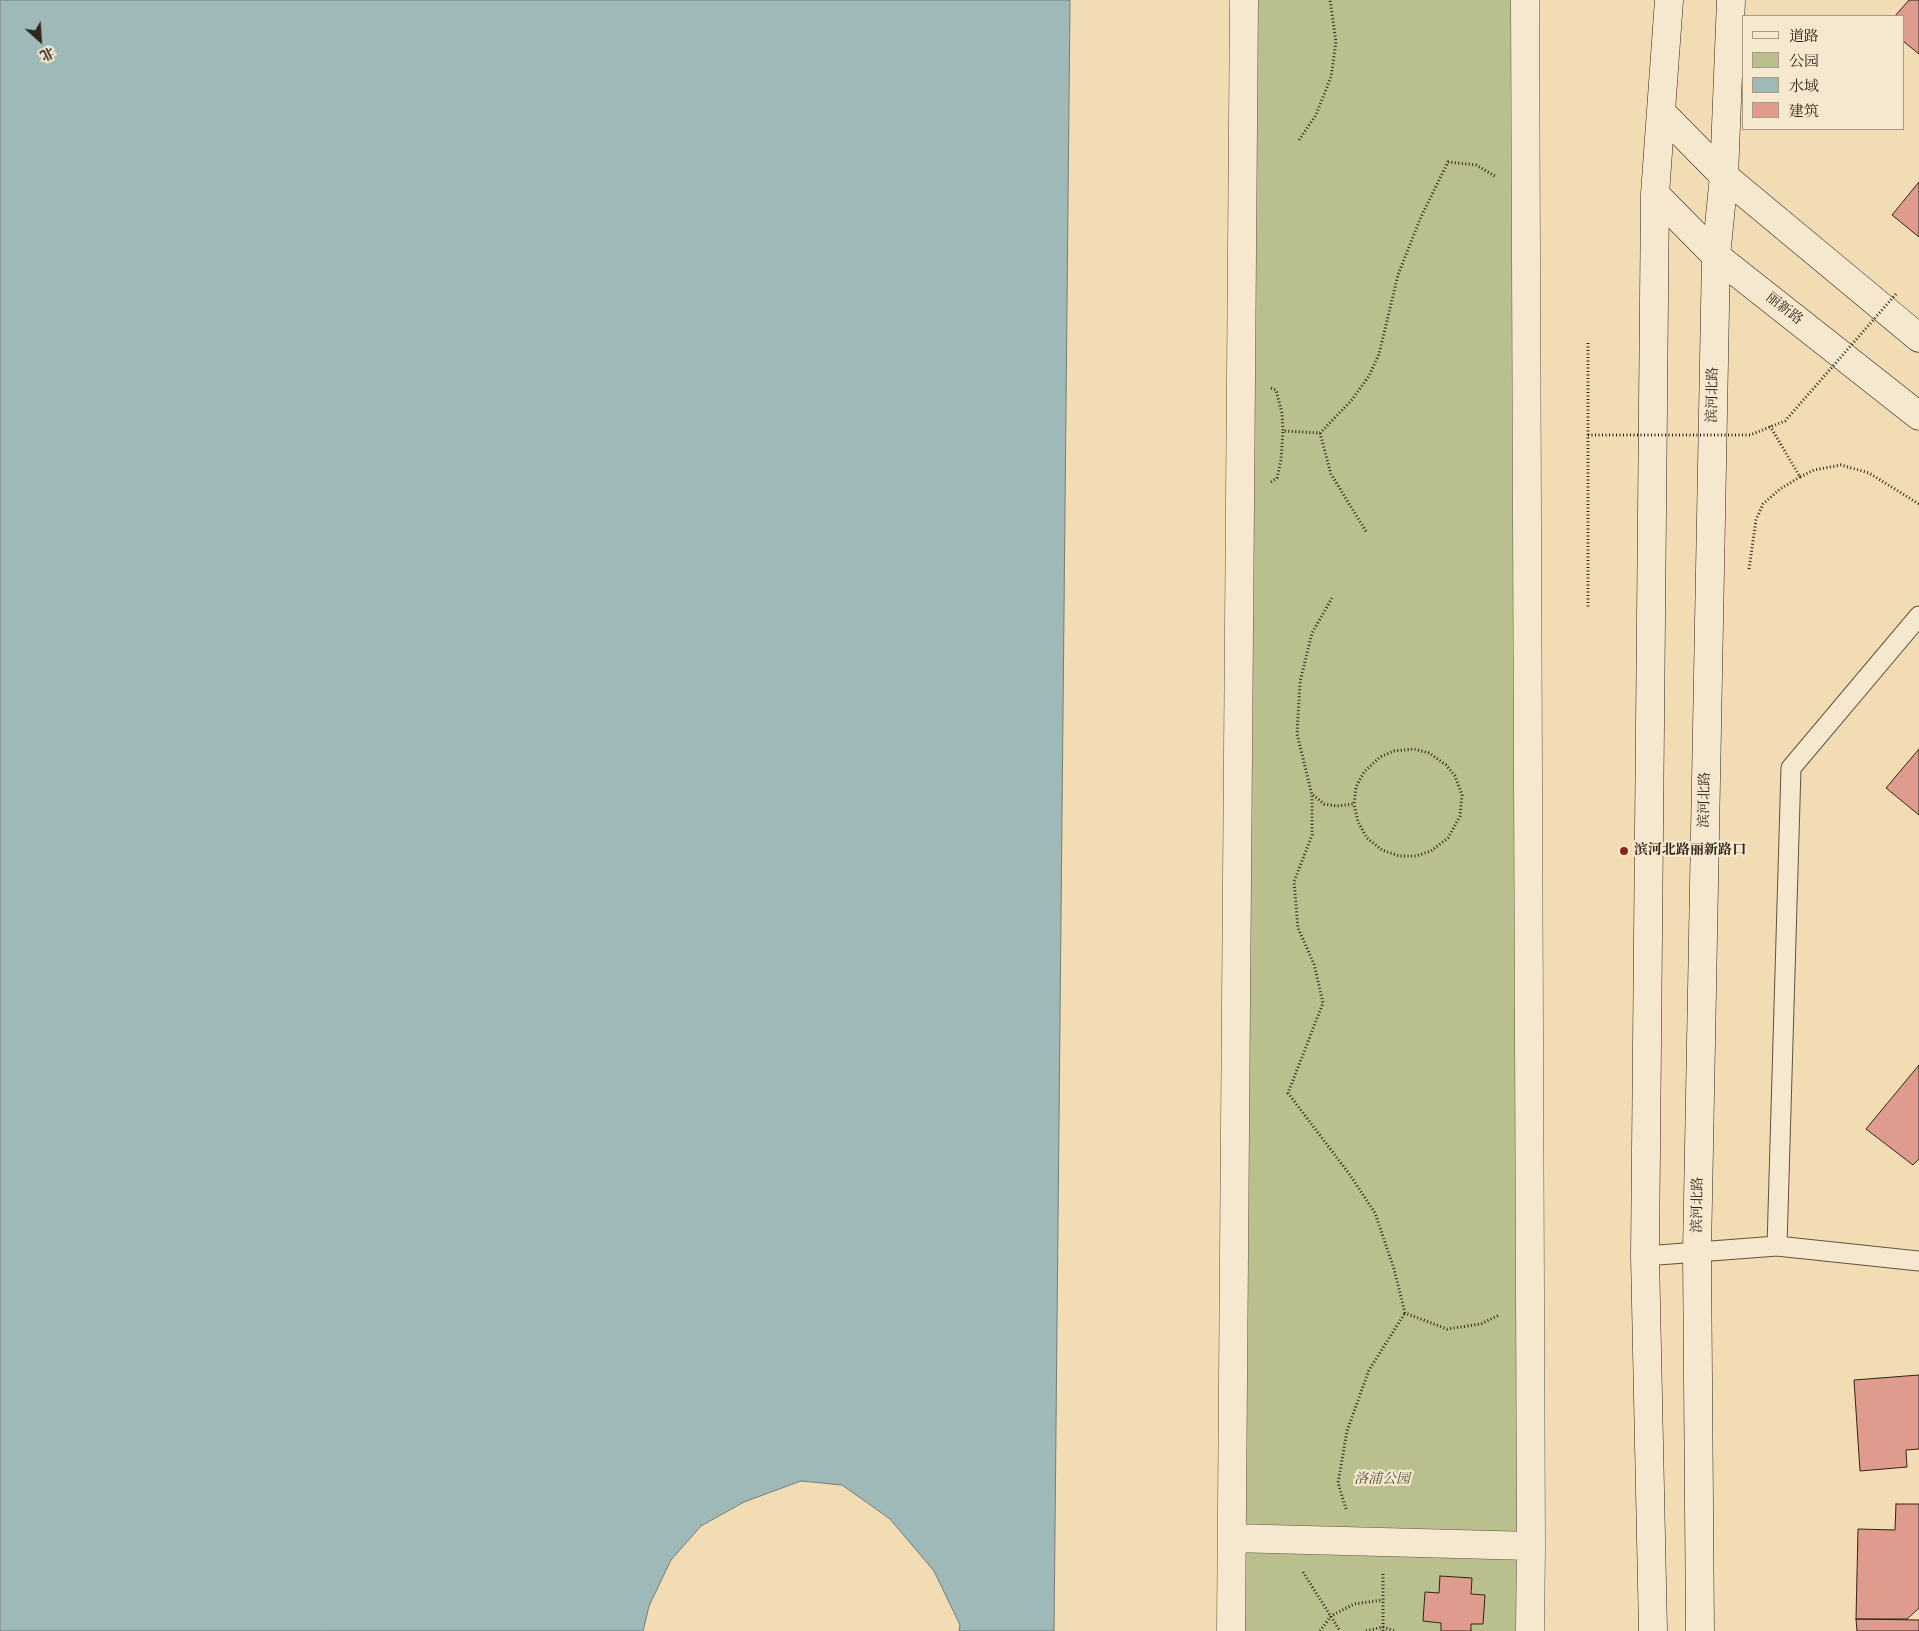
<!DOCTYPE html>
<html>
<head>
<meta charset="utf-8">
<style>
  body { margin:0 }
  #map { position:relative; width:1919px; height:1631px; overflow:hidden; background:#f1dcb4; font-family:Alegreya,"Noto Serif SC",serif }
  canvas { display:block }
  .legend { position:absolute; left:1742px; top:15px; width:162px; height:115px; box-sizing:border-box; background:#f6e8ce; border:1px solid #a79a86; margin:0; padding:6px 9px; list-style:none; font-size:15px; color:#31251b }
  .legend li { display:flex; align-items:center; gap:10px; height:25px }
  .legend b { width:25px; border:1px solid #a79a86 }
  .north { position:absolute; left:15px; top:15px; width:50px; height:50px; -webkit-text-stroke:4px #f6e8ce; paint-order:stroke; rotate:154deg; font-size:14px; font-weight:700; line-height:20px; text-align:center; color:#31251b }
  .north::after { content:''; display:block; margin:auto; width:18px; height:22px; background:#31251b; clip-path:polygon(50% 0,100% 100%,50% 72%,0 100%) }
</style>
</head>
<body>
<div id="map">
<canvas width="1919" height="1631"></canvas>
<ul class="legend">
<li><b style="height:6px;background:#f6e8ce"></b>道路</li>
<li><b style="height:14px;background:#b9c08d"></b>公园</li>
<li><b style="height:14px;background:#9eb9b7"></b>水域</li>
<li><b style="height:14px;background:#df9b8d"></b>建筑</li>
</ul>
<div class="north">北</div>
</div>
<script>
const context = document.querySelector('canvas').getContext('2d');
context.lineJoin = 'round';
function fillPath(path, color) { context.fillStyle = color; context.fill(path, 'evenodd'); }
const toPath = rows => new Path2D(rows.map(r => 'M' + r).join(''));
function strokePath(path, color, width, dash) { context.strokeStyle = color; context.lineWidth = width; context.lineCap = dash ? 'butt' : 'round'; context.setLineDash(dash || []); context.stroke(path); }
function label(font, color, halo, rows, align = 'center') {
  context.font = font + ' Alegreya,"Noto Serif SC",serif'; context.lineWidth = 4.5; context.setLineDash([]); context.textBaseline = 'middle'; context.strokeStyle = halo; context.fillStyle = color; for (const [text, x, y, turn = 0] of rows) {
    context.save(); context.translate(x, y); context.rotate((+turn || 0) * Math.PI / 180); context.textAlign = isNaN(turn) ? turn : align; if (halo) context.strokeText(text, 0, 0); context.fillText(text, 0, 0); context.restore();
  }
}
const green = toPath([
  [1244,0,1525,0,1530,1631,1231,1631]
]);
const water = toPath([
  [0,0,1070,0,1054,1631,959,1631,960,1625,934,1571,890,1519,842,1485,801,1481,744,1502,701,1526,671,1560,649,1606,643,1631,0,1631,0,0]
]);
const building = toPath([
  [1909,0,1919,0,1919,54,1903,41,1903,16,1895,16,1909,0],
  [1919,182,1919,237,1892,215,1919,182],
  [1919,749,1919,815,1886,788,1919,749],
  [1919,1065,1919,1159,1913,1165,1866,1129,1919,1065],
  [1919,1375,1919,1449,1906,1450,1907,1467,1860,1471,1854,1380,1919,1375],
  [1896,1504,1919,1504,1919,1608,1907,1619,1856,1619,1858,1529,1895,1530,1896,1504],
  [1440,1576,1472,1578,1471,1594,1485,1595,1483,1624,1471,1624,1471,1631,1441,1631,1441,1623,1423,1621,1425,1592,1439,1593,1440,1576],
  [1856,1619,1919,1620,1919,1631,1857,1631,1856,1619]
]);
const path = toPath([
  [1299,140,1316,115,1331,77,1336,42,1330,0],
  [1588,343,1588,607],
  [1271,388,1276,390,1282,413,1283,431,1320,433,1351,401,1369,376,1379,354,1398,275,1421,217,1448,162,1476,165,1495,176],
  [1770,426,1800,477,1814,470,1841,465,1869,473,1919,504],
  [1320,433,1331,474,1367,533],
  [1271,482,1277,478,1281,460,1283,431],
  [1749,569,1756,520,1763,504,1780,489,1800,477],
  [1332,598,1312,633,1300,682,1297,734,1312,795,1312,835,1294,882,1298,928,1314,964,1323,1003,1288,1093,1350,1175,1375,1213,1394,1269,1405,1313,1447,1329,1481,1324,1499,1315],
  [1313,795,1324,804,1337,806,1354,804,1356,787,1364,772,1380,757,1394,751,1414,749,1429,753,1446,765,1455,776,1462,795,1460,816,1448,838,1431,851,1416,856,1399,856,1382,850,1367,838,1358,822,1354,804],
  [1346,1509,1338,1483,1347,1431,1369,1370,1405,1313],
  [1303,1572,1340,1631],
  [1320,1631,1331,1616,1354,1604,1383,1600],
  [1366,1631,1383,1627,1394,1631],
  [1383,1631,1383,1572]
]);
const service = toPath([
  [1777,1246,1791,768,1919,616],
  [1645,1256,1777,1246,1919,1261]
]);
const pedestrian = toPath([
  [1525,0,1531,1546,1530,1631],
  [1232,1538,1531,1546],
  [1231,1631,1244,0]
]);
const secondary = toPath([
  [1662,113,1724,176,1919,338],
  [1655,194,1716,256,1919,416],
  [1653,1631,1645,1256,1655,194,1669,0],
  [1700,1631,1697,1252,1716,256,1724,176,1731,0]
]);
const pathBridge = toPath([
  [1588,435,1750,435,1785,421,1896,294]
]);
const markers = [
  [1624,851,5,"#8f2418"]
];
const streetNames = [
  ["丽新路",1784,309,38],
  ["滨河北路",1713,395,-89],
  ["滨河北路",1705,800,-89],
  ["滨河北路",1698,1205,-89]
];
const poiNames = [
  ["滨河北路丽新路口",1634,851]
];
const parkNames = [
  ["洛浦公园",1382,1480]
];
fillPath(green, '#b9c08d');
fillPath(water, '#9eb9b7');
strokePath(water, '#727e79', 1);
fillPath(building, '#df9b8d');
strokePath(building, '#31251b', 1);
strokePath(service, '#615341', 21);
strokePath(pedestrian, '#615341', 29);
strokePath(secondary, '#31251b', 29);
strokePath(path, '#31251b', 3, [1, 2.5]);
strokePath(service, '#f6e8ce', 19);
strokePath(pedestrian, '#f6e8ce', 28);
strokePath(secondary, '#f6e8ce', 28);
strokePath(pathBridge, '#31251b', 3, [1, 2.5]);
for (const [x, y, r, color] of markers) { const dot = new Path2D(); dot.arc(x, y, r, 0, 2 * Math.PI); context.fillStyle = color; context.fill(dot); strokePath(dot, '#f6e8ce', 2); }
label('14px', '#31251b', '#f6e8ce', streetNames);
label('bold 14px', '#31251b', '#f6e8ce', poiNames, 'left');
label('italic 14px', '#534c38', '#f6e8ce', parkNames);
</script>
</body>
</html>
